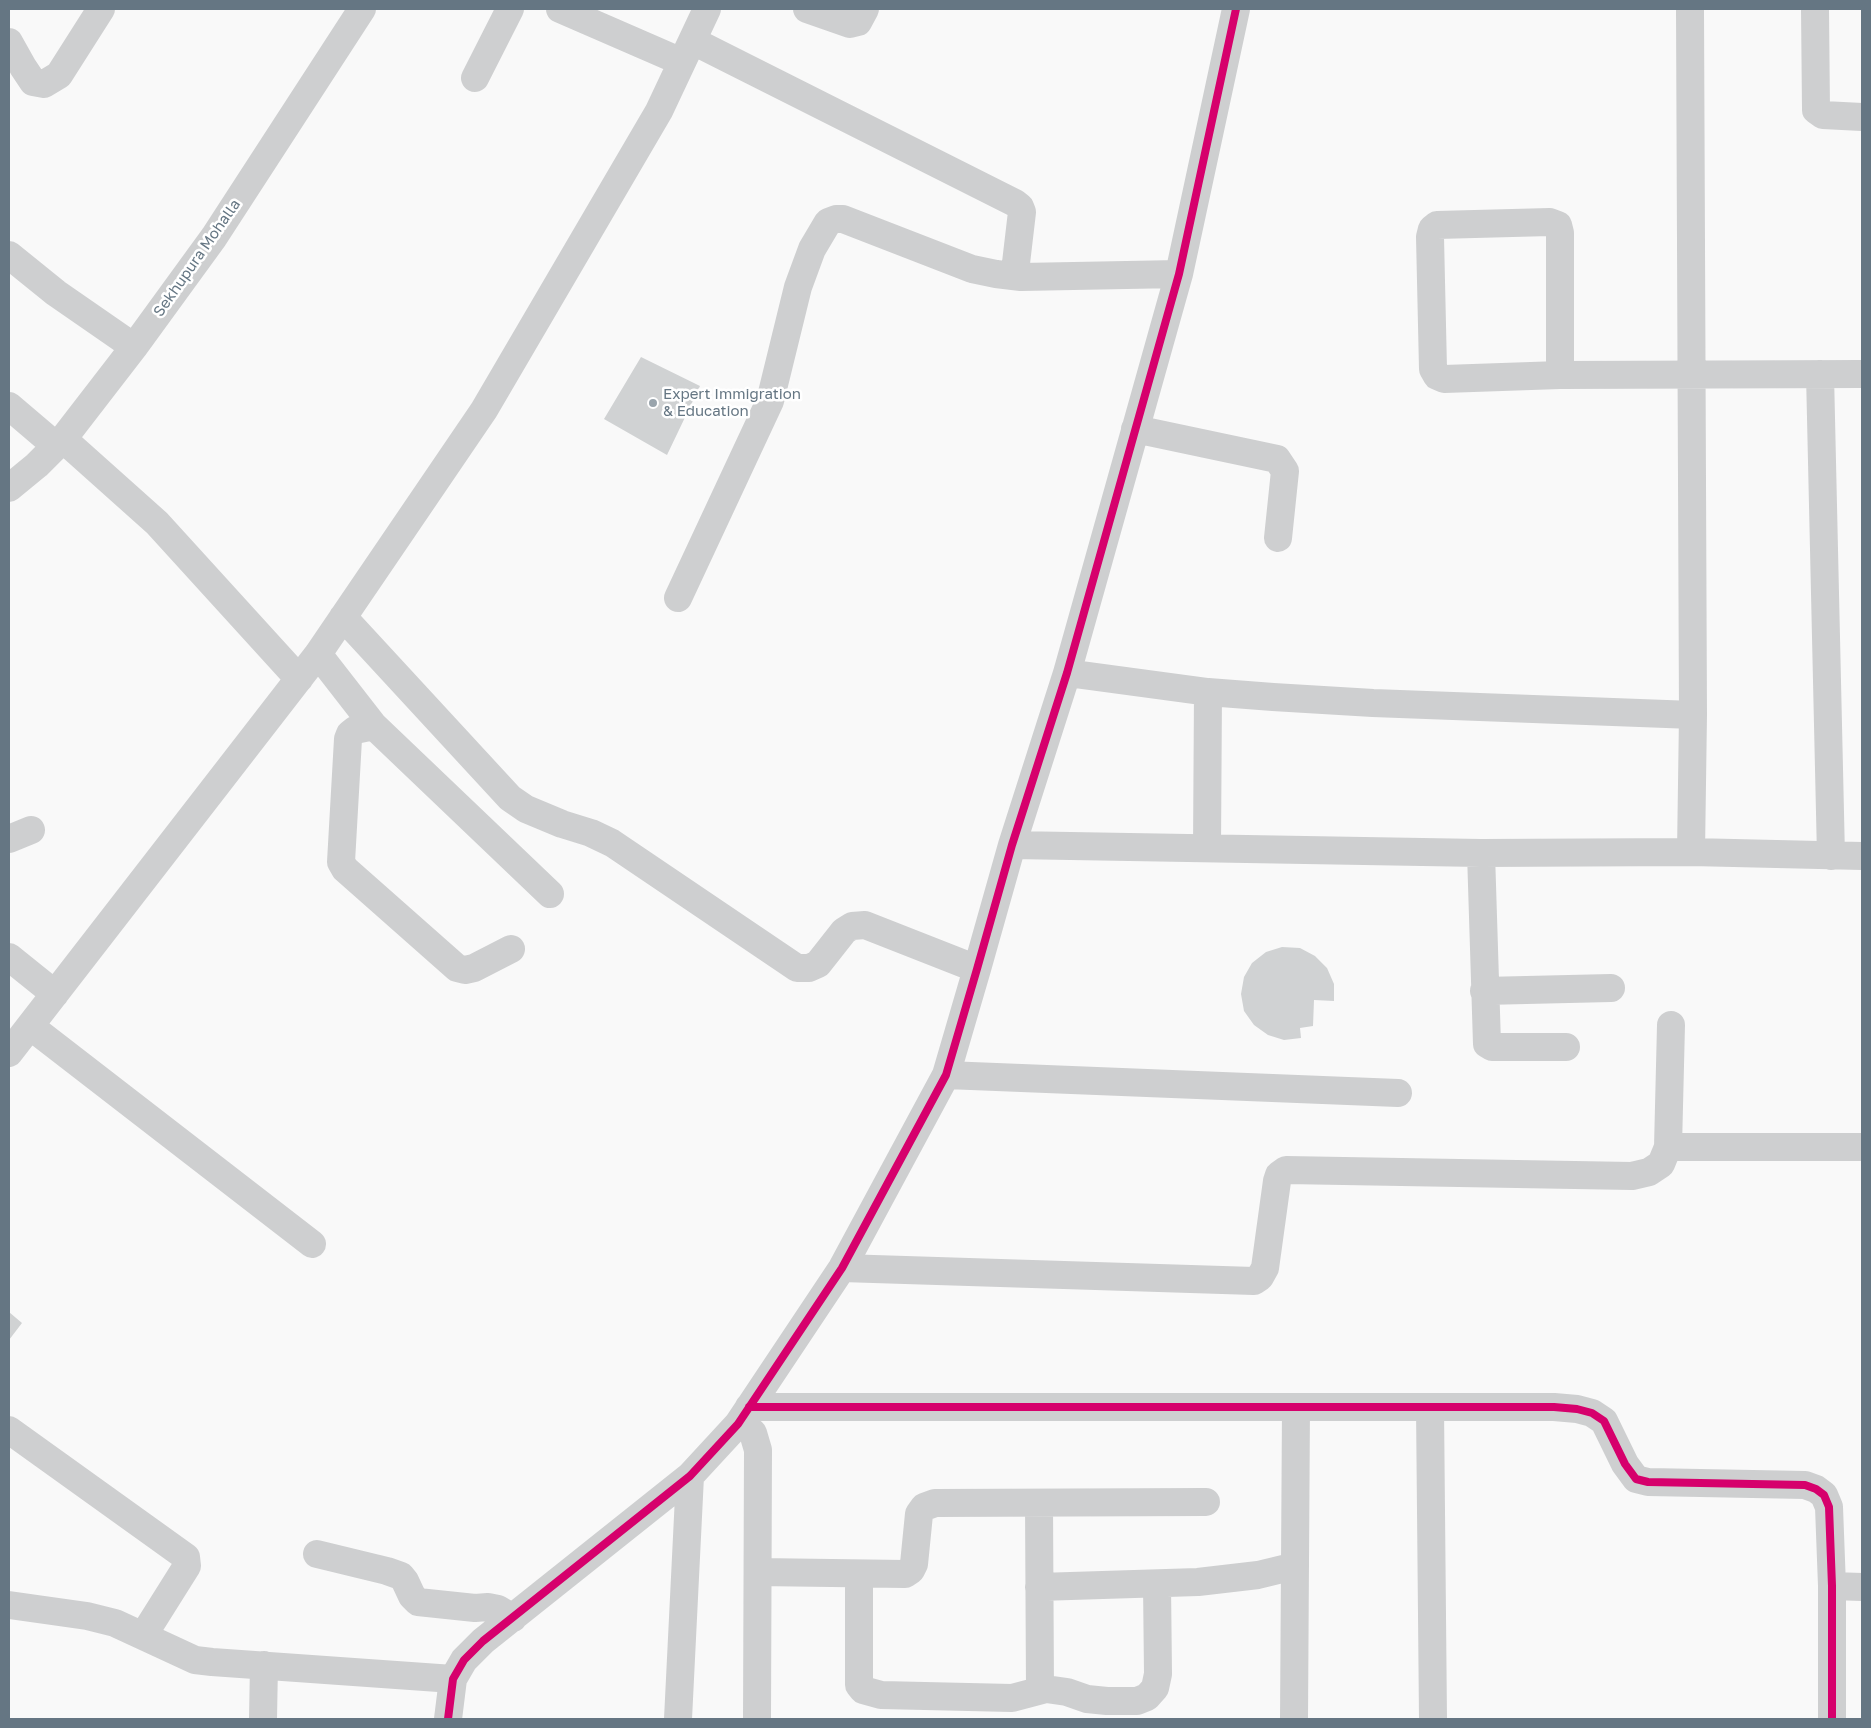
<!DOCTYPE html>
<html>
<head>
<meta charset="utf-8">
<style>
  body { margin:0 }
  #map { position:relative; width:1871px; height:1728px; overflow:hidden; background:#f9f9f9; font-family:"Golos Text",sans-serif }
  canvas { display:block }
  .frame { position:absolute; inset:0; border:10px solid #657683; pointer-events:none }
</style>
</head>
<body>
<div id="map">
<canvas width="1871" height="1728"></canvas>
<div class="frame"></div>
</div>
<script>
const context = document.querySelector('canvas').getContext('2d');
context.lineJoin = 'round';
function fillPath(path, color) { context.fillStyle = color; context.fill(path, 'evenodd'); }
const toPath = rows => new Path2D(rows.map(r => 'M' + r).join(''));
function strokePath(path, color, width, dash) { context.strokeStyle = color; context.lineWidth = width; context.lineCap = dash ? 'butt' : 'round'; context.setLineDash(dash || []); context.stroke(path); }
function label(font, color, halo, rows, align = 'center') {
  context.font = font + ' "Golos Text",sans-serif'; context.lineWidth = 5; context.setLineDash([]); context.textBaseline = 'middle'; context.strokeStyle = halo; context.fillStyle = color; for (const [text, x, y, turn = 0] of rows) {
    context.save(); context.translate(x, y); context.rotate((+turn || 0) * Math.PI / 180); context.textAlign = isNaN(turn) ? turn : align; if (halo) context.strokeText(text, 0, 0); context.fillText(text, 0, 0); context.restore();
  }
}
const building = toPath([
  [641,357,700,386,667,455,604,419],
  [1282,947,1300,948,1315,956,1327,968,1334,984,1334,1001,1314,1000,1313,1026,1300,1028,1301,1038,1284,1040,1268,1035,1254,1025,1244,1011,1241,994,1244,977,1252,963,1266,952],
  [9,1312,22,1323,9,1340]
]);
const minor = toPath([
  [560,9,682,62],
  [807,9,850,24,858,22,865,9],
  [1690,9,1693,715,1691,852],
  [1815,9,1816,110,1823,115,1862,117],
  [693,41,1015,203,1020,207,1022,212,1016,263,1018,274,1021,277,1179,274],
  [9,42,23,67,33,82,44,84,59,75,101,9],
  [475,78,510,9],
  [9,255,56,293,134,347],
  [1820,374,1831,856],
  [1560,375,1560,233,1558,225,1550,222,1437,225,1432,229,1430,237,1433,369,1437,376,1444,379,1560,375,1862,374],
  [9,406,56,446],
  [1135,429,1277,459,1285,471,1278,538],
  [63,439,157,523,299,679],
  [9,488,37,465,63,439,134,347,214,237,362,9],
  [678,598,770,401,798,287,812,249,828,222,836,219,843,219,972,269,996,274,1021,277],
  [343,617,510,798,526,809,562,824,591,833,612,843,797,968,809,968,818,964,844,931,852,926,865,925,977,969],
  [318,654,374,726,550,894],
  [1067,673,1208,692,1273,697,1373,703,1693,715],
  [374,726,355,730,350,734,348,739,341,862,345,869,457,968,465,970,474,968,511,949],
  [9,839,31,830],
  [1012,845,1481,853,1691,852,1862,856],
  [1207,848,1208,692],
  [1481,853,1487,1044,1492,1047,1566,1047],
  [9,957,55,994],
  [1484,991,1611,988],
  [30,1026,312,1244],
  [9,1053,318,654,484,410,659,111,707,9],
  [946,1075,1398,1093],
  [1668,1147,1862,1147],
  [842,1268,1254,1281,1260,1277,1265,1268,1277,1181,1279,1175,1286,1170,1632,1176,1649,1172,1661,1164,1668,1147,1671,1025],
  [749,1407,1554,1407,1577,1409,1592,1413,1604,1421,1625,1464,1636,1479,1648,1482,1805,1485,1816,1489,1824,1495,1829,1507,1832,1586,1832,1719],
  [1430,1407,1433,1719],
  [738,1424,746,1427,753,1433,758,1450,757,1719],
  [9,1430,186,1557,187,1566,143,1636],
  [1039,1504,1040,1690],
  [317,1554,387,1571,401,1576,405,1581,412,1596,418,1602,475,1608,488,1607,498,1609,513,1618],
  [758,1572,905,1574,911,1570,914,1564,919,1514,924,1507,935,1503,1206,1502],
  [859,1575,859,1685,863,1690,881,1695,1012,1698,1046,1689,1067,1692,1087,1699,1107,1701,1137,1701,1147,1697,1155,1688,1158,1674,1157,1584],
  [1832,1586,1862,1587],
  [1039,1587,1198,1582,1258,1575,1295,1566],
  [9,1605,87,1616,115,1623,195,1660,212,1662,453,1679],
  [263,1719,264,1665],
  [448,1719,453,1679,464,1660,483,1641,690,1476,738,1424,842,1268,946,1075,977,969,1012,845,1067,673,1179,274,1236,9],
  [678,1719,690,1476],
  [1294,1719,1296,1407]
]);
const cycleway = toPath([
  [749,1407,1554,1407,1577,1409,1592,1413,1604,1421,1625,1464,1636,1479,1648,1482,1805,1485,1816,1489,1824,1495,1829,1507,1832,1586,1832,1719],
  [448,1719,453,1679,464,1660,483,1641,690,1476,738,1424,842,1268,946,1075,977,969,1012,845,1067,673,1179,274,1236,9]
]);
const markers = [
  [653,403,5,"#99a4ac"]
];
const streetNames = [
  ["Sekhupura Mohalla",197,258,-55]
];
const poiNames = [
  ["Expert Immigration",663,394],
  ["& Education",663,411]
];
fillPath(building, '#d0d2d3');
strokePath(minor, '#cecfd0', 28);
strokePath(cycleway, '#d6006c', 8);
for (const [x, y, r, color] of markers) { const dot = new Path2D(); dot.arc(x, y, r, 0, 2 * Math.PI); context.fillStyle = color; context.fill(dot); strokePath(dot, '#fff', 2); }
label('15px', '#657683', '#fff', streetNames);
label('15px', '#657683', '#fff', poiNames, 'left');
</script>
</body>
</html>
